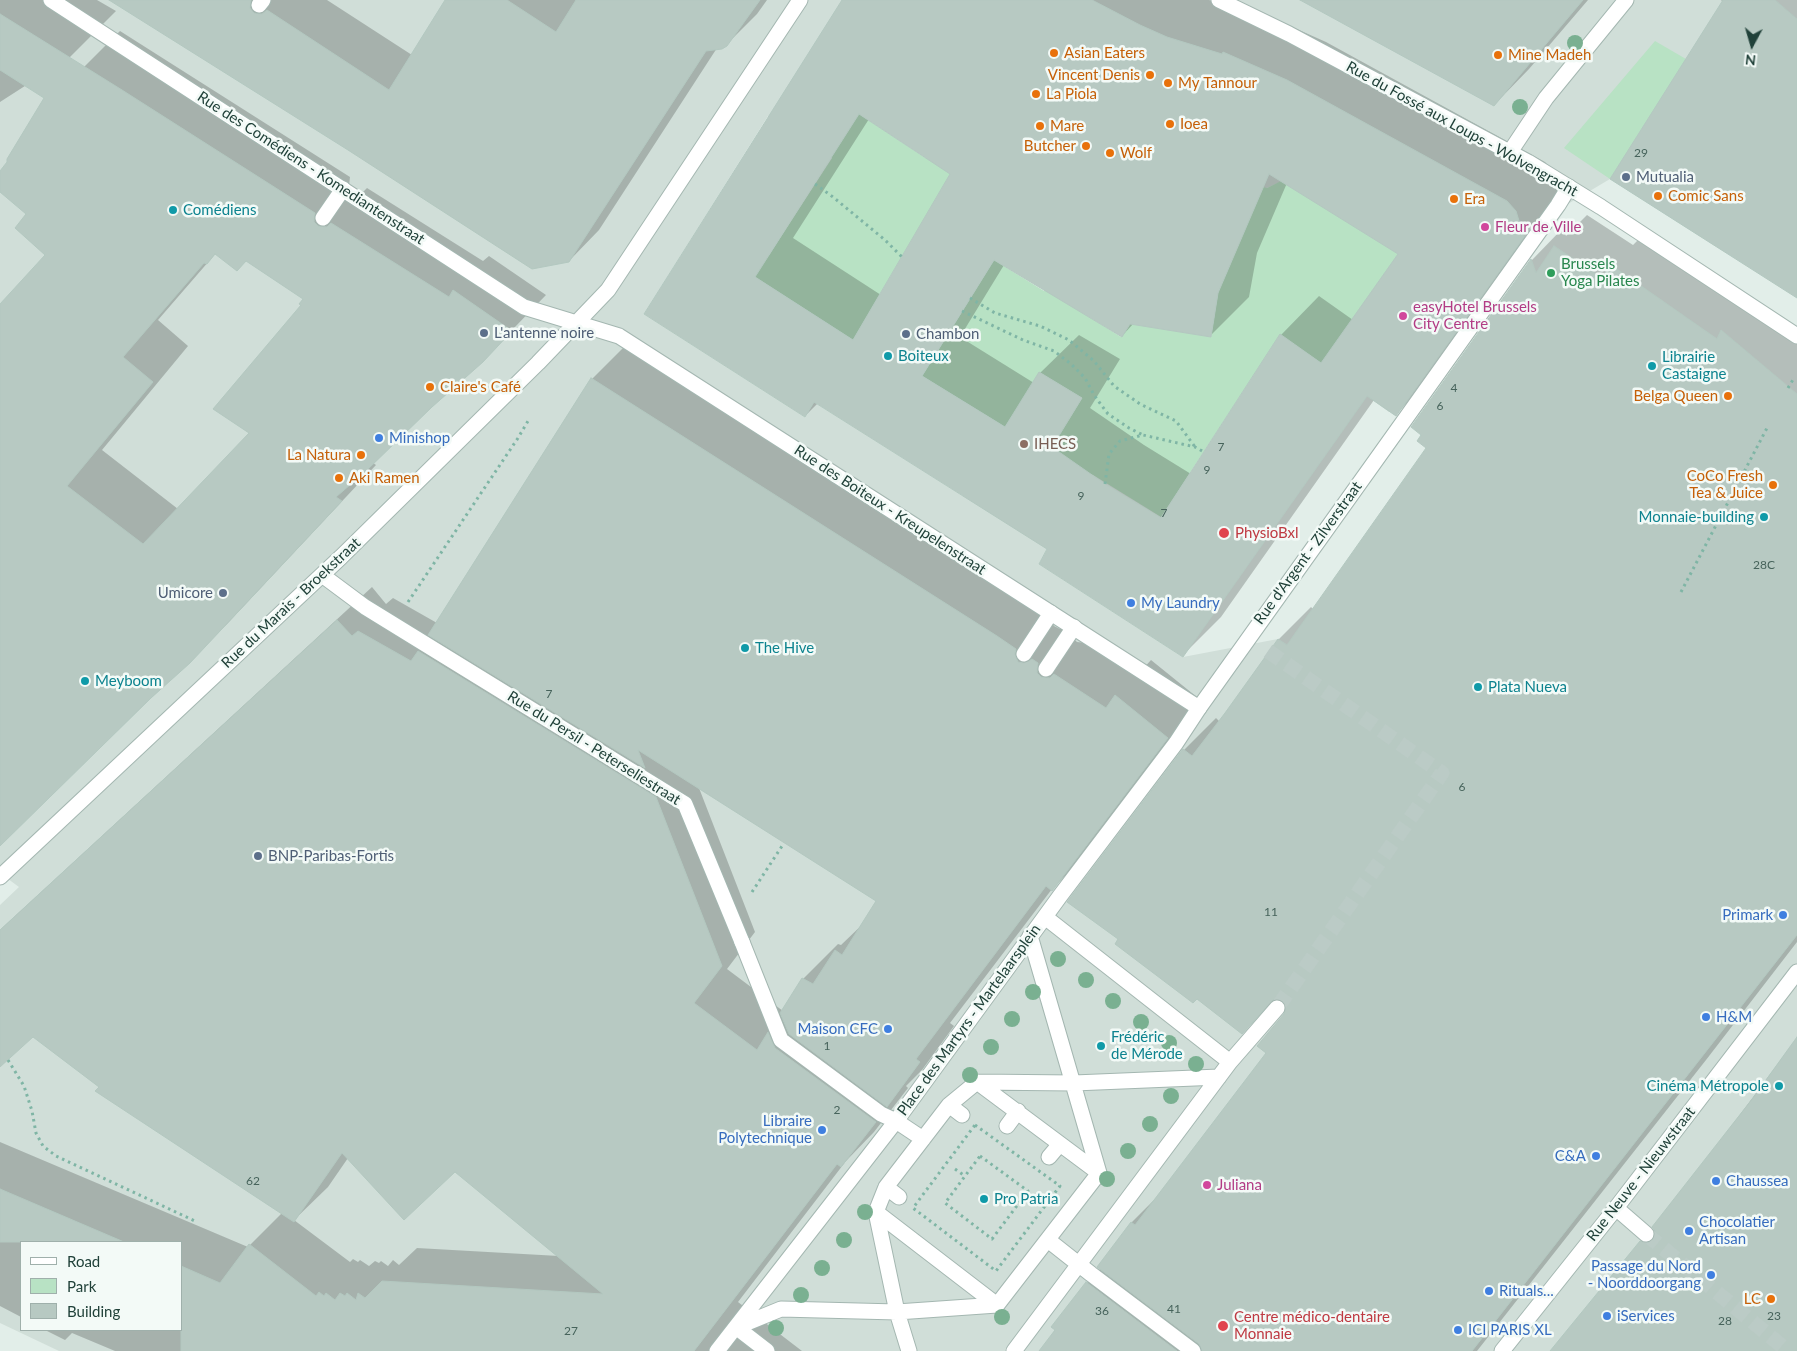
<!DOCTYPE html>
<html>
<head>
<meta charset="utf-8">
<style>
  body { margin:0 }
  #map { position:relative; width:1797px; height:1351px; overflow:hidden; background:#e2eee9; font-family:Lato,sans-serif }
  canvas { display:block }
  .legend { position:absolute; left:20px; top:1241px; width:162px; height:90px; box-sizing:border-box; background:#f3faf7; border:1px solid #9fb0ab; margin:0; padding:6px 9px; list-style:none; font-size:15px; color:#204139 }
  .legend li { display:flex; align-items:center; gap:10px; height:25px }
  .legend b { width:25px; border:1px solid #9fb0ab }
  .north { position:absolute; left:1727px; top:20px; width:50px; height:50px; -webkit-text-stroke:4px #f3faf7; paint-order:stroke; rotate:186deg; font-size:14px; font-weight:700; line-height:20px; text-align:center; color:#204139 }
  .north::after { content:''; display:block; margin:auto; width:18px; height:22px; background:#204139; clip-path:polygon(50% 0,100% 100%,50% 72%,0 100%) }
</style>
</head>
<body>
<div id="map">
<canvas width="1797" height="1351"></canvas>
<ul class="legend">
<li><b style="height:6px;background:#fff"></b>Road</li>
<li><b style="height:14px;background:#b8e2c4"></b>Park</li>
<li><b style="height:14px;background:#b7c9c2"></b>Building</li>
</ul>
<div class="north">N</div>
</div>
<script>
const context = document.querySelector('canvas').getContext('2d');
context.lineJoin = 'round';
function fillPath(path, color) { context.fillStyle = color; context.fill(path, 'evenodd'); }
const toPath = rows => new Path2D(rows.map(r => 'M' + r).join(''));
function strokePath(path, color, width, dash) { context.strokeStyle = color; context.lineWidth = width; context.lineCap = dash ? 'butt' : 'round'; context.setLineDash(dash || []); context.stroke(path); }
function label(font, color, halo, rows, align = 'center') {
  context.font = font + ' Lato,sans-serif'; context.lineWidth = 5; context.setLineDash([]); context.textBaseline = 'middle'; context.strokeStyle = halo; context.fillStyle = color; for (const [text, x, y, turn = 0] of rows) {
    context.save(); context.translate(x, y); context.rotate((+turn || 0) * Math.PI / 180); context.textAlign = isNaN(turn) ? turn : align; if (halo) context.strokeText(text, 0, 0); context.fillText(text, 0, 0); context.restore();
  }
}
const built = toPath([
  [0,0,1775,0,1796,18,1797,21,1726,253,1610,179,1514,236,1389,412,1321,363,1278,183,1267,188,1225,277,1221,275,1211,337,1122,337,1080,311,924,157,855,111,768,116,644,314,805,417,814,402,963,496,1039,372,1082,398,1044,462,1047,549,1039,564,1183,657,1278,639,1323,671,1780,382,1797,394,1797,1351,59,1351,0,1323,0,905,19,887,0,873],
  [21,1242,181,1242,181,1330,21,1330]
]);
const green = toPath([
  [1655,41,1686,59,1610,179,1564,148],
  [855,111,924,157,952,172,853,340,749,273,769,255,832,158,826,154],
  [1281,181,1398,254,1321,363,1280,335,1161,517,1093,475,1043,462,1082,398,1040,373,1005,427,922,376,994,260,1044,291,1052,280,1080,311,1121,337,1130,324,1211,337,1221,275,1225,276,1263,187,1267,188]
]);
const shadow = toPath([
  [0,0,97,0,116,11,70,57,0,102],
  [116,0,327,0,412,55,447,0,767,0,757,14,726,45,717,48,599,230,569,261],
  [845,0,1209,0,1261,16,1263,14,1326,42,1545,162,1554,172,1562,197,1434,376,1395,415,1374,400,1221,617,1183,655,1049,548,818,403,805,416,646,314],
  [869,119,952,174,881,295,793,238],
  [1287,183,1400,254,1353,320,1319,296,1281,335,1191,474,1144,445,1090,408,1120,359,1079,335,1040,373,1034,383,960,337,1004,265,1122,336,1134,323,1211,335,1249,297,1257,253],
  [1302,0,1588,0,1529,69,1494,105],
  [1721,0,1797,0,1797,296,1723,2],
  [120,31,350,177,349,186,354,191,363,192,367,188,483,261,489,256,546,295,482,361,431,406,373,463,376,465,226,625,0,844,0,305,47,255,28,214,0,190,0,173,84,67],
  [216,253,247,260,305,299,251,433,178,509,102,450,188,346,158,320],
  [1587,215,1633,245,1644,234,1797,335,1797,942,1706,1060,1477,1351,1041,1351,1087,1283,1101,1268,1099,1267,1132,1222,1158,1196,1268,1053,1285,1015,1287,1005,1280,998,1276,998,1242,1032,1120,939,1184,750,1216,718,1220,722,1279,639,1311,607,1314,610,1428,448,1423,434,1412,427,1532,260,1563,228,1566,236],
  [627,344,1049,618,1054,626,1060,629,1068,625,1072,637,1077,642,1086,643,1140,672,1151,660,1203,702,1087,854,1052,889,950,1023,954,1026,922,1070,906,1086,908,1088,874,1132,846,1161,738,1302,802,1351,115,1351,72,1333,65,1340,45,1330,181,1330,181,1242,21,1242,21,1317,0,1306,0,1142,248,1247,282,1213,101,1087,33,1035,0,1065,0,930,372,587,386,604,393,598,437,623,592,379],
  [699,788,878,901,865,922,841,945,838,944,803,979,783,1011,727,969,755,932],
  [348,1158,455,1171,559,1256,417,1248,399,1265,393,1260,388,1266,381,1261,379,1263,375,1261,369,1266,360,1260,358,1262,353,1259,350,1262,294,1220,328,1187],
  [1797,1038,1797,1351,1552,1351,1641,1242,1655,1229]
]);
const building = toPath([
  [109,0,251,0,250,8,254,13,262,14,267,10,389,90,445,0,507,0,556,32,576,0,760,0,727,46,722,49,706,51,569,262,532,269,348,150,109,0],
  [842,0,1092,0,1140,25,1167,37,1222,54,1223,52,1287,80,1507,201,1516,211,1524,237,1396,416,1367,396,1183,657,1039,564,1047,549,814,402,805,417,644,314,842,0],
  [859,114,950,174,853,340,755,277,859,114],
  [1269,174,1398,254,1321,363,1280,334,1161,518,1105,484,1052,447,1082,398,1039,372,1005,427,922,376,994,260,1122,337,1130,324,1211,337,1218,293,1269,174],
  [1300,0,1583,0,1494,106,1300,0],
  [1723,0,1775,0,1797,19,1797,298,1610,179,1723,0],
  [0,14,122,90,315,213,314,222,318,226,327,227,331,223,449,297,453,290,512,331,483,362,432,407,366,471,336,497,342,501,190,663,151,698,0,846,0,304,45,255,15,228,26,214,0,192,0,171,7,162,7,159,44,98,0,70,0,14],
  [215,254,237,271,246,261,303,299,299,304,301,305,213,409,249,433,143,544,67,486,153,382,123,357,204,263,207,264,215,254],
  [1554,246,1602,278,1611,265,1717,339,1721,330,1797,394,1797,935,1472,1351,1202,1351,1199,1344,1097,1267,1131,1222,1135,1225,1266,1053,1257,1046,1284,1014,1286,1005,1279,999,1274,999,1242,1034,1197,999,1193,1003,1115,944,1118,939,1067,902,1183,749,1192,756,1225,713,1278,639,1287,645,1426,448,1417,441,1421,435,1411,427,1531,259,1536,273,1554,246],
  [591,378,997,636,1016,649,1015,654,1018,662,1024,663,1032,659,1038,663,1037,673,1041,677,1050,678,1054,674,1106,708,1115,695,1168,738,1052,891,1046,886,916,1059,920,1062,887,1107,789,1034,780,1013,802,978,813,984,835,950,842,955,876,901,638,750,645,768,428,635,591,378],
  [337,620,352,636,358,631,411,661,418,651,656,797,722,966,694,1003,757,1050,768,1032,775,1048,876,1122,841,1167,837,1164,694,1351,181,1351,181,1266,220,1283,249,1244,316,1296,319,1292,324,1296,326,1293,335,1300,340,1293,345,1296,347,1293,356,1300,358,1293,365,1298,382,1281,603,1294,455,1172,404,1220,342,1153,294,1222,95,1091,99,1087,33,1037,0,1067,0,930,337,620],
  [1797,1037,1797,1351,1550,1351,1640,1241,1649,1243,1653,1240,1655,1231,1652,1227,1753,1098,1797,1037],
  [0,1189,124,1242,0,1242,0,1189],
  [1086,1282,1177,1351,1039,1351,1055,1330,1051,1327,1086,1282]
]);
const pedestrianTunnel = toPath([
  [1268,651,1442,773,1277,1008],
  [1646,1234,1788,1351]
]);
const path = toPath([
  [815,184,833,197,885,240,902,257],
  [970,298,995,313,1040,326,1069,340,1094,361,1114,386,1140,404,1176,421,1195,447],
  [962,311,1023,340,1054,351,1071,364,1085,378,1094,395,1108,414,1129,428,1143,435],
  [1788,388,1794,378],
  [1105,484,1109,454,1120,441,1143,435,1195,447,1204,452],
  [1681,592,1767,428],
  [408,602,518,438,528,421],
  [752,892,784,843],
  [8,1060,24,1086,32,1111,36,1133,43,1146,56,1156,197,1222],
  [975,1125,1060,1186,996,1271,913,1208,975,1125],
  [980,1156,1028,1191,992,1239,945,1203,980,1156],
  [955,1169,965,1176]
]);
const service = toPath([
  [259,5,263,0],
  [323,218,343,189],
  [1024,654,1051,613],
  [1046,669,1074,627]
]);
const pedestrian = toPath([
  [1510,152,1546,98,1626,0],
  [1045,917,1230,1062],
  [1030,936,1099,1173],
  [742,942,781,1040,881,1114,896,1121,923,1139],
  [949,1105,962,1115],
  [1007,1126,1018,1111],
  [1049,1157,1060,1144],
  [886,1187,899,1197],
  [1616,1208,1646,1234],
  [876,1212,897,1312,909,1351],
  [1048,1240,1091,1274,1193,1351],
  [997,1305,876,1212,886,1187,949,1105,977,1082,1074,1083,1219,1077],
  [736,1327,767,1351],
  [737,1327,781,1309,897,1312,997,1305,1099,1173,977,1082],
  [717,1351,896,1121,1060,896,1176,743,1199,708],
  [1014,1351,1230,1062,1277,1008],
  [1502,1351,1616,1208,1797,972]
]);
const minor = toPath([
  [51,0,524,307,619,336,1199,708,1558,205,1569,187],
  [322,575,365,607,685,804,742,942],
  [0,877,341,557,538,363,608,290,800,0]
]);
const tertiary = toPath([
  [1219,0,1289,34,1528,162,1601,207,1797,336]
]);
const trees = [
  [1575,43],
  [1520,107],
  [1058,959],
  [1086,980],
  [1033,992],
  [1113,1001],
  [1012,1019],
  [1141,1022],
  [1169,1043],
  [991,1047],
  [1196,1064],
  [970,1075],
  [1171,1096],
  [1150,1124],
  [1128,1151],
  [1107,1179],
  [865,1212],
  [844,1240],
  [822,1268],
  [801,1295],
  [1002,1317],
  [776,1328]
];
const markers = [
  [1054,53,5,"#e8710a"],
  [1498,55,5,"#e8710a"],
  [1150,75,5,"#e8710a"],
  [1168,83,5,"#e8710a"],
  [1036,94,5,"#e8710a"],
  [1170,124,5,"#e8710a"],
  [1040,126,5,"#e8710a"],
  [1086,146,5,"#e8710a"],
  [1110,153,5,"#e8710a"],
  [1626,177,5,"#5c6f8a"],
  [1658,196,5,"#e8710a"],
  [1454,199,5,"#e8710a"],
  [173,210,5,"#0f9aa8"],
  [1485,227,5,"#d1479c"],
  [1551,273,5,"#2e9e5b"],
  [1403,316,5,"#d1479c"],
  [484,333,5,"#5c6f8a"],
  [906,334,5,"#5c6f8a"],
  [888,356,5,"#0f9aa8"],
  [1652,366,5,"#0f9aa8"],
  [430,387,5,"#e8710a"],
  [1728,396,5,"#e8710a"],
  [379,438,5,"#3f7fe0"],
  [1024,444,5,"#8d6e63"],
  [361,455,5,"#e8710a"],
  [339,478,5,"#e8710a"],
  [1773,485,5,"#e8710a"],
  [1764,517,5,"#0f9aa8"],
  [1224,533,6,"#e0444e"],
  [223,593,5,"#5c6f8a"],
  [1131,603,5,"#3f7fe0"],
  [745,648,5,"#0f9aa8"],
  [85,681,5,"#0f9aa8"],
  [1478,687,5,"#0f9aa8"],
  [258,856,5,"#5c6f8a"],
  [1783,915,5,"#3f7fe0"],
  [1706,1017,5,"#3f7fe0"],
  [888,1029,5,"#3f7fe0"],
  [1101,1046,5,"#0f9aa8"],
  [1779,1086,5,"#0f9aa8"],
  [822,1130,5,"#3f7fe0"],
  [1596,1156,5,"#3f7fe0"],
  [1716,1181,5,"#3f7fe0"],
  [1207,1185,5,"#d1479c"],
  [984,1199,5,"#0f9aa8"],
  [1689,1231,5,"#3f7fe0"],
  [1711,1275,5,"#3f7fe0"],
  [1489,1291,5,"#3f7fe0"],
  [1771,1299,5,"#e8710a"],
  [1607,1316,5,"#3f7fe0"],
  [1223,1326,6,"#e0444e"],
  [1458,1330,5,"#3f7fe0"]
];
const numberNames = [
  ["29",1641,153],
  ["4",1454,388],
  ["6",1440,406],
  ["7",1221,447],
  ["9",1207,470],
  ["9",1081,496],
  ["7",1164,513],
  ["28C",1764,565],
  ["7",549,694],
  ["6",1462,787],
  ["11",1271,912],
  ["1",827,1046],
  ["2",837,1110],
  ["62",253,1181],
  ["41",1174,1309],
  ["36",1102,1311],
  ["23",1774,1316],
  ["28",1725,1321],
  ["27",571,1331]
];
const foodNames = [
  ["Asian Eaters",1064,53],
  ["Mine Madeh",1508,55],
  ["Vincent Denis",1140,75,"right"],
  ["My Tannour",1178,83],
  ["La Piola",1046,94],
  ["Ioea",1180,124],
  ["Mare",1050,126],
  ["Butcher",1076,146,"right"],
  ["Wolf",1120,153],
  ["Comic Sans",1668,196],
  ["Era",1464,199],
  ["Claire's Café",440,387],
  ["Belga Queen",1718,396,"right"],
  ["La Natura",351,455,"right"],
  ["CoCo Fresh",1763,476,"right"],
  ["Tea & Juice",1763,493,"right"],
  ["Aki Ramen",349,478],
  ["LC",1761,1299,"right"]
];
const streetNames = [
  ["Rue du Fossé aux Loups - Wolvengracht",1462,129,29],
  ["Rue des Comédiens - Komediantenstraat",311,168,33],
  ["Rue des Boiteux - Kreupelenstraat",890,510,33],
  ["Rue d'Argent - Zilverstraat",1308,553,-54],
  ["Rue du Marais - Broekstraat",291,603,-43],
  ["Rue du Persil - Peterseliestraat",594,748,32],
  ["Place des Martyrs - Martelaarsplein",969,1020,-54],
  ["Rue Neuve - Nieuwstraat",1641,1174,-52]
];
const serviceNames = [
  ["Mutualia",1636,177],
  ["L'antenne noire",494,333],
  ["Chambon",916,334],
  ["Umicore",213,593,"right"],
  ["BNP-Paribas-Fortis",268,856]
];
const cultureNames = [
  ["Comédiens",183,210],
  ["Boiteux",898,356],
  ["Librairie",1662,357],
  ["Castaigne",1662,374],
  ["Monnaie-building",1754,517,"right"],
  ["The Hive",755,648],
  ["Meyboom",95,681],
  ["Plata Nueva",1488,687],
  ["Frédéric",1111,1037],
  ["de Mérode",1111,1054],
  ["Cinéma Métropole",1769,1086,"right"],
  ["Pro Patria",994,1199]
];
const hotelNames = [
  ["Fleur de Ville",1495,227],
  ["easyHotel Brussels",1413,307],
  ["City Centre",1413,324],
  ["Juliana",1217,1185]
];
const leisureNames = [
  ["Brussels",1561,264],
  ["Yoga Pilates",1561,281]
];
const shopNames = [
  ["Minishop",389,438],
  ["My Laundry",1141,603],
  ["Primark",1773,915,"right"],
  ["H&M",1716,1017],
  ["Maison CFC",878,1029,"right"],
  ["Libraire",812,1121,"right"],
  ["Polytechnique",812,1138,"right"],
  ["C&A",1586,1156,"right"],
  ["Chaussea",1726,1181],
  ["Chocolatier",1699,1222],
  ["Artisan",1699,1239],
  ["Passage du Nord",1701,1266,"right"],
  ["- Noorddoorgang",1701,1283,"right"],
  ["Rituals...",1499,1291],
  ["iServices",1617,1316],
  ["ICI PARIS XL",1468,1330]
];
const educationNames = [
  ["IHECS",1034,444]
];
const healthNames = [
  ["PhysioBxl",1235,533],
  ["Centre médico-dentaire",1234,1317],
  ["Monnaie",1234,1334]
];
fillPath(built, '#d0ded8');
fillPath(green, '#b8e2c4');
fillPath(shadow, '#0003');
fillPath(building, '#b7c9c2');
strokePath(building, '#b3c8c0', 1);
strokePath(pedestrianTunnel, '#bbcbc6', 15, [15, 8]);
strokePath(service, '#a4b7b1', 17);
strokePath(pedestrian, '#a4b7b1', 17);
strokePath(minor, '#a4b7b1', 17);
strokePath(tertiary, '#a4b7b1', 17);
strokePath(path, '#7fb5a5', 3, [2.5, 4]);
strokePath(service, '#fff', 15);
strokePath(pedestrian, '#fff', 15);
strokePath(minor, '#fff', 15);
strokePath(tertiary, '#fff', 15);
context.fillStyle = '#7ab091';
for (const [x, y] of trees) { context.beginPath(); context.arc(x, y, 8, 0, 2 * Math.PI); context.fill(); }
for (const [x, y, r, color] of markers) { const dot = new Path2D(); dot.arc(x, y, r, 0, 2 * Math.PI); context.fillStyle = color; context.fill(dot); strokePath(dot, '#f3faf7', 2); }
label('12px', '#46635b', null, numberNames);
label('15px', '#c56008', '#f3faf7', foodNames, 'left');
label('15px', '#204139', '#f3faf7', streetNames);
label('15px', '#4e5e75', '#f3faf7', serviceNames, 'left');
label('15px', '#0d838f', '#f3faf7', cultureNames, 'left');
label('15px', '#b23c85', '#f3faf7', hotelNames, 'left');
label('15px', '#27864d', '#f3faf7', leisureNames, 'left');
label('15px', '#366cbe', '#f3faf7', shopNames, 'left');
label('15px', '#785e54', '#f3faf7', educationNames, 'left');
label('15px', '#be3a42', '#f3faf7', healthNames, 'left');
</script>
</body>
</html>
